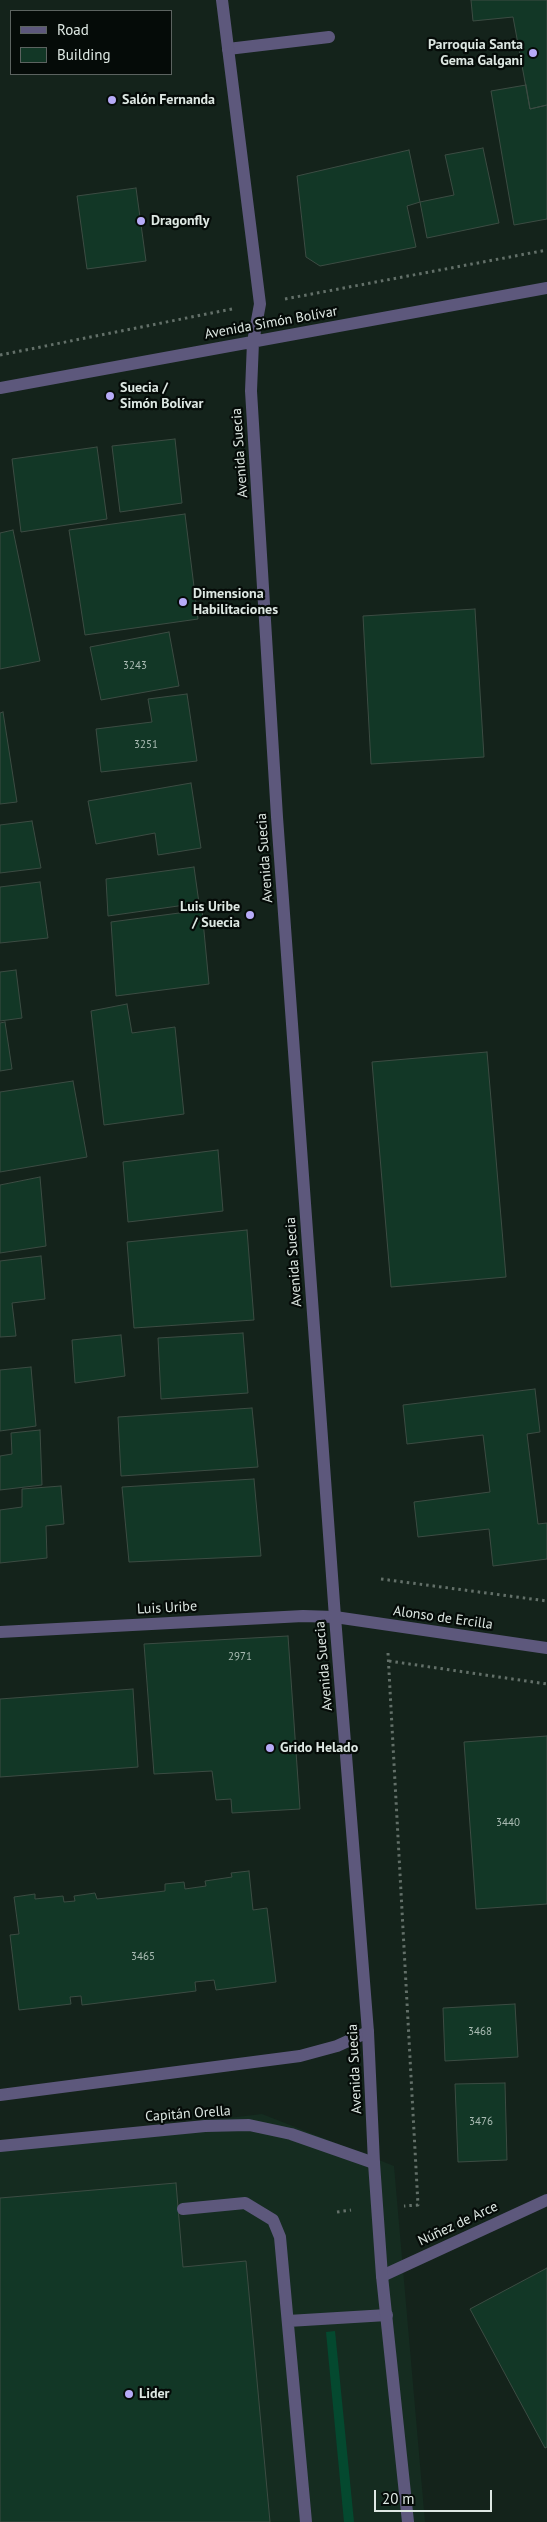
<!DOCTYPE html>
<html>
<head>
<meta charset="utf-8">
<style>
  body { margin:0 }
  #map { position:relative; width:547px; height:2522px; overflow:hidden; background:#14231b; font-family:"PT Sans",sans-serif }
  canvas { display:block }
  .legend { position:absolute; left:10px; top:10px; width:162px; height:65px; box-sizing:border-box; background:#050b08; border:1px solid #5c6360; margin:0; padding:6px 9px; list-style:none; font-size:15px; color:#dee8e3 }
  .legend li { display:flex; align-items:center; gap:10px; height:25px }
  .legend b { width:25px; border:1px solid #5c6360 }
  .scale { position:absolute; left:374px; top:2490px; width:118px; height:22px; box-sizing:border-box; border:2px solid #dee8e3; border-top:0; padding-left:6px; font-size:15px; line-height:18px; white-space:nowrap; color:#dee8e3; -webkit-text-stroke:4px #050b08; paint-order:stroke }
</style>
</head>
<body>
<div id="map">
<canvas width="547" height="2522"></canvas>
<ul class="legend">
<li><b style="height:6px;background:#5d587c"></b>Road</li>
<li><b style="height:14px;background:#123726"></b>Building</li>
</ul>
<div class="scale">20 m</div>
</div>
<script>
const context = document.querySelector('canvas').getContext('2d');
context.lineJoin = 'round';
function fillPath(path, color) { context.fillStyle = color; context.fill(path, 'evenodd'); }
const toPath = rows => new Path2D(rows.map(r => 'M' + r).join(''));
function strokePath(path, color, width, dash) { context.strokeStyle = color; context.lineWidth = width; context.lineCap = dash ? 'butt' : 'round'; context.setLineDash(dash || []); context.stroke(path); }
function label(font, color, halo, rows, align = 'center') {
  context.font = font + ' "PT Sans",sans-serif'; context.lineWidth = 4.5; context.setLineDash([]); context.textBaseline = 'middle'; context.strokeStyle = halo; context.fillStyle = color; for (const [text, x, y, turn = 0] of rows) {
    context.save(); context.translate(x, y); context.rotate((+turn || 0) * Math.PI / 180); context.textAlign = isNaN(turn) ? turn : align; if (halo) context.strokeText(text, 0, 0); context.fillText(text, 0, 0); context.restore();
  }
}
const built = toPath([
  [262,2114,394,2166,425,2522,0,2522,0,2145]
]);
const green = toPath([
  [335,2331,354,2522,344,2522,326,2332]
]);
const building = toPath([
  [471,0,547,0,547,105,530,109,513,17,473,21,471,0],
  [526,85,530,109,547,105,547,219,514,225,491,91,526,85],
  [483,148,499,223,427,238,420,202,454,195,445,155,483,148],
  [409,150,420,202,407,206,416,247,320,266,306,257,297,176,409,150],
  [136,188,146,261,87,269,77,196,136,188],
  [175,439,182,503,120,512,112,446,175,439],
  [97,447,107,519,21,532,12,459,97,447],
  [185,514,198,619,85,635,69,530,185,514],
  [13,530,40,661,0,669,0,533,13,530],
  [475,609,484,757,371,764,363,616,475,609],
  [169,632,179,686,101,700,90,647,169,632],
  [187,694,197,761,101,772,96,729,152,722,148,699,187,694],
  [3,712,17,802,0,804,0,713,3,712],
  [191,783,201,848,158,855,155,833,96,844,88,801,191,783],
  [32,821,41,868,0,873,0,825,32,821],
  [194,867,199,903,108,916,106,879,194,867],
  [40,882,48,938,0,943,0,887,40,882],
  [202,910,209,984,116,996,111,922,202,910],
  [16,970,22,1018,0,1021,0,972,16,970],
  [127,1004,132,1033,175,1027,184,1114,104,1125,91,1011,127,1004],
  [5,1022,12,1069,0,1071,0,1023,5,1022],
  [487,1052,506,1277,391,1287,372,1062,487,1052],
  [73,1081,87,1157,0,1172,0,1092,73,1081],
  [218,1150,223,1211,128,1222,123,1162,218,1150],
  [40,1177,46,1246,0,1253,0,1185,40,1177],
  [247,1230,254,1320,134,1328,127,1242,247,1230],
  [41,1256,45,1299,12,1303,16,1336,0,1337,0,1261,41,1256],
  [243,1333,248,1393,161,1399,158,1338,243,1333],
  [121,1335,125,1376,75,1383,72,1340,121,1335],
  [31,1367,36,1426,0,1431,0,1370,31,1367],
  [535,1389,540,1432,527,1434,538,1524,547,1523,547,1559,493,1566,489,1529,418,1537,414,1502,490,1492,483,1435,407,1444,403,1405,535,1389],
  [252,1408,258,1467,121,1476,118,1417,252,1408],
  [40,1430,42,1485,0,1490,0,1456,12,1454,11,1433,40,1430],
  [254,1479,261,1556,129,1562,122,1487,254,1479],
  [61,1486,64,1524,46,1526,47,1558,0,1563,0,1510,22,1507,22,1489,61,1486],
  [288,1636,300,1809,232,1813,231,1799,216,1800,212,1771,154,1774,144,1644,288,1636],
  [133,1689,138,1767,0,1777,0,1699,133,1689],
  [547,1736,547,1904,476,1909,464,1742,547,1736],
  [249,1871,253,1910,267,1908,276,1982,216,1990,214,1980,195,1982,196,1991,82,2005,81,1996,70,1997,71,2004,19,2010,10,1935,19,1934,14,1897,35,1894,35,1899,63,1896,64,1902,75,1901,74,1896,95,1893,97,1899,165,1891,165,1884,184,1882,185,1889,206,1886,205,1881,232,1877,231,1873,249,1871],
  [515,2004,518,2057,445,2061,443,2008,515,2004],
  [505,2083,507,2160,458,2162,455,2084,505,2083],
  [176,2183,183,2267,246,2261,270,2522,0,2522,0,2198,176,2183],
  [547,2268,547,2447,545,2448,470,2309,547,2268]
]);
const path = toPath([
  [285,299,547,250],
  [0,355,232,309],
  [381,1579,547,1601],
  [388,1653,418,2205,404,2206],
  [389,1661,547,1684],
  [337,2212,351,2210]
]);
const service = toPath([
  [228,49,329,37],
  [183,2209,245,2203,273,2220,280,2237,306,2522],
  [288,2321,387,2315]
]);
const minor = toPath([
  [0,1632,303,1616,335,1617,547,1648],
  [0,2095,300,2056,337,2046,368,2032],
  [0,2146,205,2126,249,2125,291,2134,374,2163],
  [382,2276,547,2200]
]);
const tertiary = toPath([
  [222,0,260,304,253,342,251,391,277,817,335,1617,368,2032,374,2163,382,2276,408,2522],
  [0,388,547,288]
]);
const markers = [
  [533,53,5,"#b7abf8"],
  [112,100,5,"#b7abf8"],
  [141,221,5,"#b7abf8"],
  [110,396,5,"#b7abf8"],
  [183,602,5,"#b7abf8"],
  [250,915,5,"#b7abf8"],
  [270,1748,5,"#b7abf8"],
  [129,2394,5,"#b7abf8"]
];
const numberNames = [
  ["3243",135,666],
  ["3251",146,745],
  ["2971",240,1657],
  ["3440",508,1823],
  ["3465",143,1957],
  ["3468",480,2032],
  ["3476",481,2122]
];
const poiNames = [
  ["Parroquia Santa",523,45,"right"],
  ["Gema Galgani",523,61,"right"],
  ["Salón Fernanda",122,100],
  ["Dragonfly",151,221],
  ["Suecia /",120,388],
  ["Simón Bolívar",120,404],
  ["Dimensiona",193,594],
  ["Habilitaciones",193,610],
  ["Luis Uribe",240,907,"right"],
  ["/ Suecia",240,923,"right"],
  ["Grido Helado",280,1748],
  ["Lider",139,2394]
];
const streetNames = [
  ["Avenida Simón Bolívar",271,323,-10],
  ["Avenida Suecia",240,453,-94],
  ["Avenida Suecia",265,858,-94],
  ["Avenida Suecia",294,1262,-94],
  ["Luis Uribe",167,1608,-3],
  ["Alonso de Ercilla",443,1618,8],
  ["Avenida Suecia",324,1666,-95],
  ["Avenida Suecia",355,2069,-93],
  ["Capitán Orella",188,2114,-4],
  ["Núñez de Arce",458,2224,-25]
];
fillPath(built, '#152c20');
fillPath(green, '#04492f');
fillPath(building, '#123726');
strokePath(building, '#3c4c43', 1);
strokePath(path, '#637069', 3, [2.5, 4]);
strokePath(service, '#5d587c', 12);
strokePath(minor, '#5d587c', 12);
strokePath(tertiary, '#5d587c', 12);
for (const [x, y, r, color] of markers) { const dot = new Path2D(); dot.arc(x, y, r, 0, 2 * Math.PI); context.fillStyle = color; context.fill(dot); strokePath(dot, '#050b08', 2); }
label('11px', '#abbcb4', null, numberNames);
label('bold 14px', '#dee8e3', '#050b08', poiNames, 'left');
label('14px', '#dee8e3', '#050b08', streetNames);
</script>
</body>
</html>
